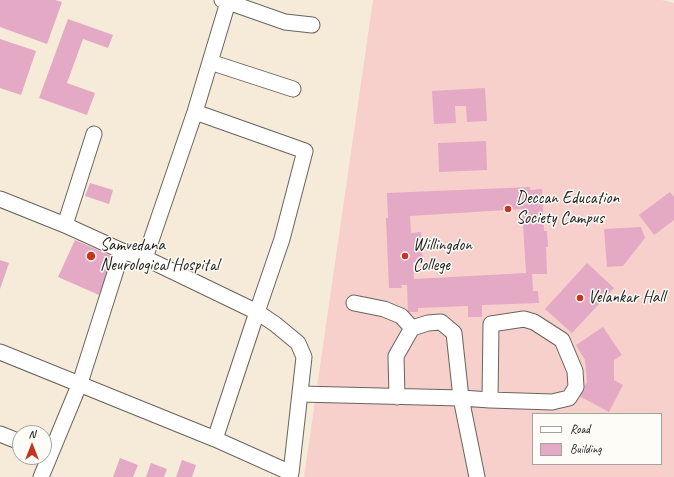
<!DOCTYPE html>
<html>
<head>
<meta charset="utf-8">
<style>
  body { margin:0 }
  #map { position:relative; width:674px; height:477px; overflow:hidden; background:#f6ebd8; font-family:Caveat,sans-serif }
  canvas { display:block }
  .legend { position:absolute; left:532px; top:413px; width:130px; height:52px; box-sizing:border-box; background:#fdfcf7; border:1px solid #a3a29f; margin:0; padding:5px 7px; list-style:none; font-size:12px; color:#1c1c1c }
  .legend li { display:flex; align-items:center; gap:8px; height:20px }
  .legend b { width:20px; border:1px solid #a3a29f }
  .north { position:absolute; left:12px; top:425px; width:40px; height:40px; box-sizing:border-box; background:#fdfcf7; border:1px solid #a3a29f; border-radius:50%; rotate:0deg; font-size:11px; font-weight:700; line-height:16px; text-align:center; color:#1c1c1c }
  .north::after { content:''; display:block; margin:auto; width:14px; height:18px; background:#c8321e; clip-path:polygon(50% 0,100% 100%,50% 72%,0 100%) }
</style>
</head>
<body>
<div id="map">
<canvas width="674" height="477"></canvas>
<ul class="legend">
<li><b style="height:5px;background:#fff"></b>Road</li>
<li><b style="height:11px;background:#e3a9c5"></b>Building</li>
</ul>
<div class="north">N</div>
</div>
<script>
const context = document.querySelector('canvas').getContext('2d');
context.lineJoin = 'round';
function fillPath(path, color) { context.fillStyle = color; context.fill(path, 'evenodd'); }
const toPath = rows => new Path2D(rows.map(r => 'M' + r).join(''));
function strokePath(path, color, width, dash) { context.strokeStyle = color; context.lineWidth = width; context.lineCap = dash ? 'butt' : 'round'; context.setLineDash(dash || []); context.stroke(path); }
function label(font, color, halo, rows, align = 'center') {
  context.font = font + ' Caveat,sans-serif'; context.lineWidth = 3; context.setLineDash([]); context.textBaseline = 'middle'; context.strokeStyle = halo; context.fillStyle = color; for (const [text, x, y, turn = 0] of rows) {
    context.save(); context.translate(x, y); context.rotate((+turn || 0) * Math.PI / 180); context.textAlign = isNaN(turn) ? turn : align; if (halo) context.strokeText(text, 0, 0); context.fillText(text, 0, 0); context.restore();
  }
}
const built = toPath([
  [373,0,662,0,674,3,674,477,304,477],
  [533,414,661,414,661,464,533,464]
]);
const building = toPath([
  [0,0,55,0,62,2,47,44,0,27],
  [68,19,113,35,108,48,83,39,67,83,95,93,87,115,39,98],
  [0,39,36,51,21,95,0,88],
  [485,88,487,121,467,122,466,106,455,106,456,123,434,124,432,91],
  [486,141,487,170,439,172,438,143],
  [90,183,113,190,109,204,85,196],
  [530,187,530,190,542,189,544,231,547,231,548,247,546,247,547,274,532,274,533,291,538,291,539,303,482,305,482,317,468,317,468,306,418,308,418,312,408,312,407,285,401,285,402,288,389,288,386,218,388,218,387,193],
  [522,209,526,273,414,279,413,262,423,262,421,232,411,233,410,216],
  [670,192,674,197,674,220,654,235,639,215],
  [641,227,645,238,623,266,607,267,604,229],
  [75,240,116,258,99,295,58,277],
  [0,260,9,263,0,289],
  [587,263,614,288,572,333,545,309],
  [603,327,622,355,614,360,614,380,623,385,609,412,579,396,587,382,585,360,576,345],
  [120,458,138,465,133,477,113,477],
  [182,460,196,465,192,477,176,477],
  [151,463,167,469,164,477,146,477]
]);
const minor = toPath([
  [228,2,285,22,312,25],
  [210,62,293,89],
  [0,199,65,225,122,251,145,258,195,112,228,2,222,0],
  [65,225,94,134],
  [145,258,257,312,282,239,305,151,195,112],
  [354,303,384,309,401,316,412,328],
  [0,352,215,439,291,473,304,357,298,343,275,324,257,312,215,439],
  [300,394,461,398,490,400,552,402,569,398,576,387,575,371,562,340,534,322,524,319,491,324,490,400],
  [397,397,396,356,412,328,428,323,441,322,454,333,461,398,477,477],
  [0,434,20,442],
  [41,477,80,383,122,251]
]);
const markers = [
  [508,209,4,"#c8321e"],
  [91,256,5,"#c8321e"],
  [405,256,4,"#c8321e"],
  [580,298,4,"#c8321e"]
];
const poiNames = [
  ["Deccan Education",516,199],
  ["Society Campus",516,219],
  ["Samvedana",100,246],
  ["Neurological Hospital",100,266],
  ["Willingdon",413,246],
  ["College",413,266],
  ["Velankar Hall",588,298]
];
fillPath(built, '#f7d0cc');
fillPath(building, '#e3a9c5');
strokePath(minor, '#68645e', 17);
strokePath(minor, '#fff', 15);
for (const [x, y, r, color] of markers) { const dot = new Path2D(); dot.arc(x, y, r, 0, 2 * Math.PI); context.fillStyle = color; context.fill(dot); strokePath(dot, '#fdfcf7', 1.5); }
label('17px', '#1c1c1c', '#fdfcf7', poiNames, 'left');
</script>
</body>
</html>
